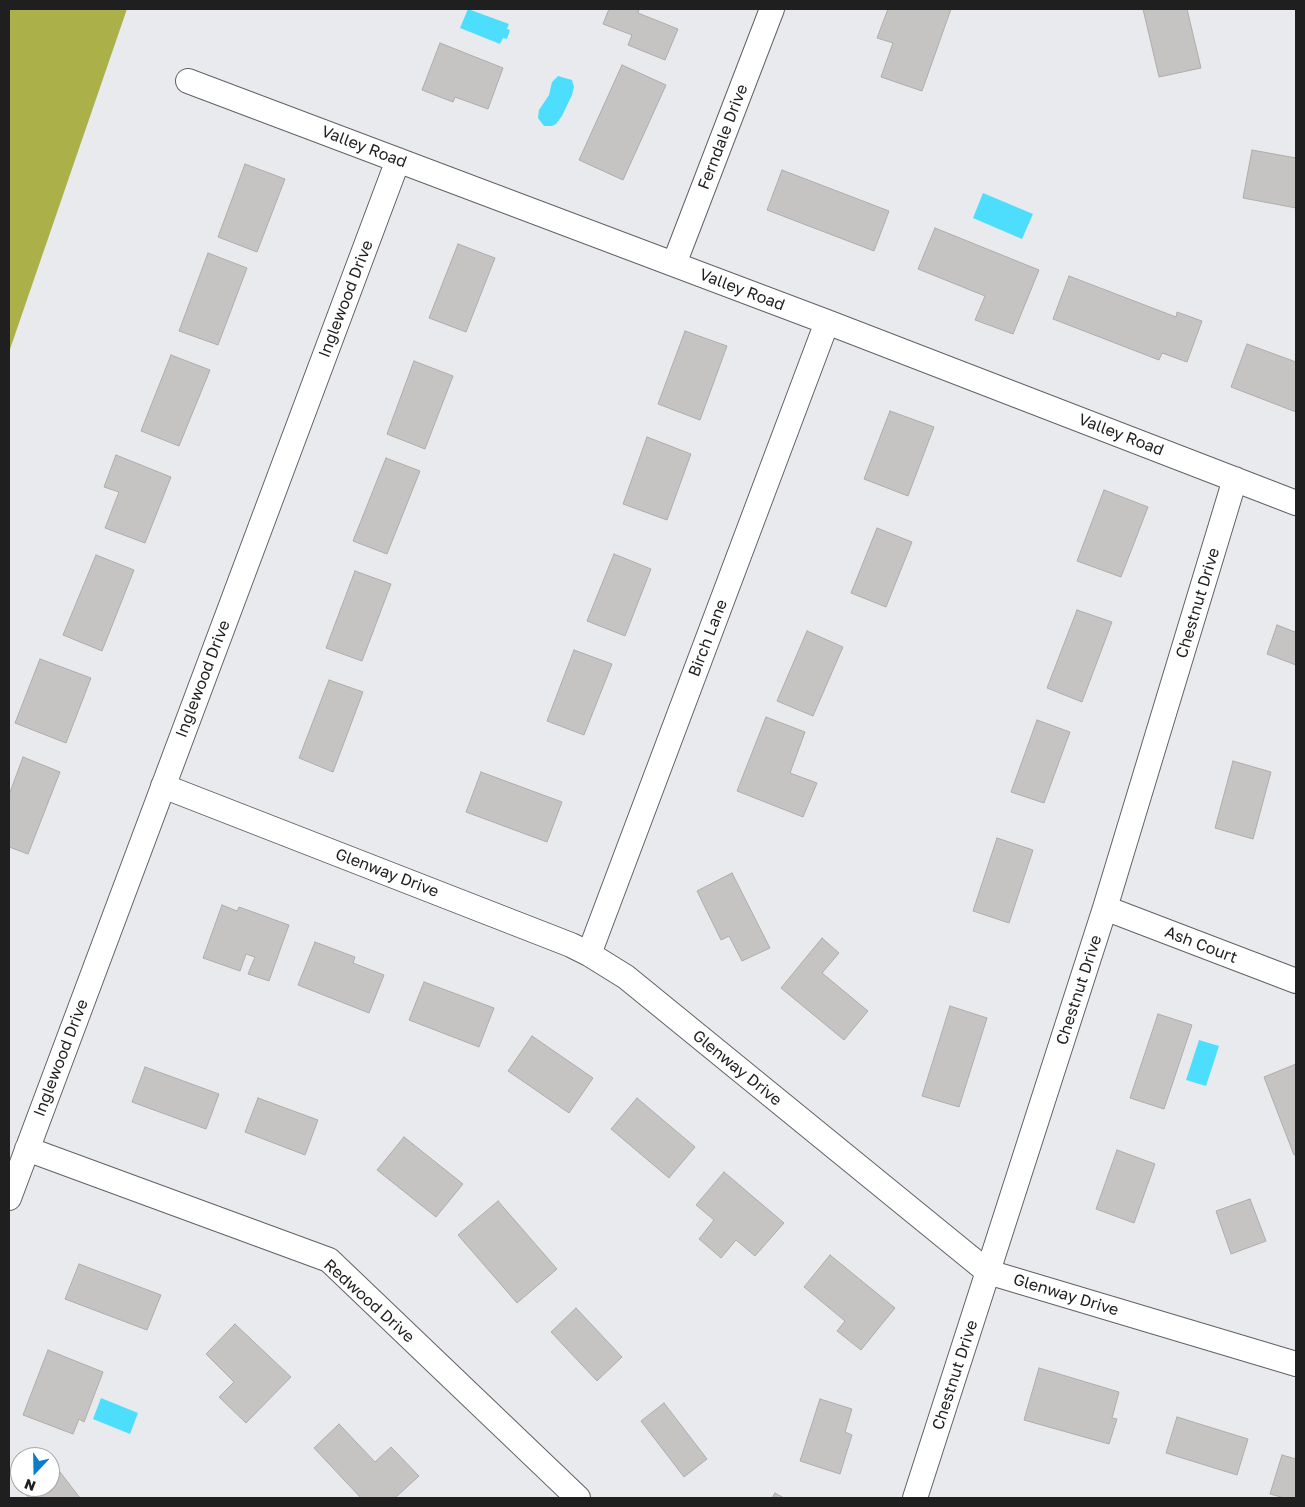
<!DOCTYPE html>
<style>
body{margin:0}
#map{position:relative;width:1305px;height:1507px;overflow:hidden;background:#e8eaed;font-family:"Golos Text",sans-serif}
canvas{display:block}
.frame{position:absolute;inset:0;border:10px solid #1f1f20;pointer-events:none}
.north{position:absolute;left:10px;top:1447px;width:50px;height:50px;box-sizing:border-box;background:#fff;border:1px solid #a5a5a6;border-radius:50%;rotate:201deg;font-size:14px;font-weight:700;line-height:20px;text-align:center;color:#1f1f20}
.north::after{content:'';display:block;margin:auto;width:18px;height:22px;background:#0a7fc8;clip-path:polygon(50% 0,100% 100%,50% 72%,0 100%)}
</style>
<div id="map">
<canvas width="1305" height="1507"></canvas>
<div class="frame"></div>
<div class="north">N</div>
</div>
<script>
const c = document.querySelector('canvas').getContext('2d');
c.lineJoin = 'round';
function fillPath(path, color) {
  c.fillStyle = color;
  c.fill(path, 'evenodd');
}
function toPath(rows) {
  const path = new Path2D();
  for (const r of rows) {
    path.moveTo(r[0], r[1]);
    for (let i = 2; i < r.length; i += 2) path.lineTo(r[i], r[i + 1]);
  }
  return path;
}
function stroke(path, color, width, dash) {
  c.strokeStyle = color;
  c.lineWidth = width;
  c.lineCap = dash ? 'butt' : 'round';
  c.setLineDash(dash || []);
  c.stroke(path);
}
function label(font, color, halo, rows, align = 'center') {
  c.font = font + ' "Golos Text",sans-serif';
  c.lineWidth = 4;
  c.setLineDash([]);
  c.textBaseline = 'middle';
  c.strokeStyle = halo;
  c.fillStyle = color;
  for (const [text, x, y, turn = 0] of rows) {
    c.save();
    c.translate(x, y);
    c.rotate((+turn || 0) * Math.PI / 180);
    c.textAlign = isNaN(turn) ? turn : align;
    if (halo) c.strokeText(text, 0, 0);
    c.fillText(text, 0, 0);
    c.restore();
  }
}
const forest = toPath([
 [9,9,127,9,9,352]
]);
const water = toPath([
 [468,9,509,24,507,29,510,30,507,39,503,38,500,44,460,28],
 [558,76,572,80,574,87,572,95,562,116,556,124,552,126,544,126,538,118,539,110,549,95,552,82],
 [983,193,1033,214,1022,239,973,218],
 [1199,1040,1219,1046,1206,1086,1186,1080],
 [101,1398,138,1413,130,1434,93,1419]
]);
const building = toPath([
 [609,9,639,9,638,13,678,29,665,60,628,45,632,35,603,24,609,9],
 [888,9,951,9,922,91,881,77,893,43,877,38,888,9],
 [1143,9,1187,9,1201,68,1159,77,1143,9],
 [440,43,503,68,488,109,455,97,453,102,422,90,440,43],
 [622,65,666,85,623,180,579,160,622,65],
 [1252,150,1296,158,1296,208,1243,198,1252,150],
 [245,164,285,179,257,252,218,237,245,164],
 [782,170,889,211,874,251,767,210,782,170],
 [935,228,1039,270,1013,334,975,320,985,296,918,269,935,228],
 [458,244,495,258,466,332,429,318,458,244],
 [208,253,247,268,218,345,179,331,208,253],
 [1069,276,1176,317,1177,312,1202,321,1187,362,1162,353,1159,360,1053,319,1069,276],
 [685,331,727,346,700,420,658,404,685,331],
 [1247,344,1296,362,1296,412,1231,387,1247,344],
 [171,355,210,370,179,446,141,431,171,355],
 [414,361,453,376,425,449,387,434,414,361],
 [890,411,934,427,908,496,864,479,890,411],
 [647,437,691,454,667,520,623,504,647,437],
 [116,455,171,477,145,543,105,528,119,492,104,487,116,455],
 [386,458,420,471,387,554,353,541,386,458],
 [1104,490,1148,507,1121,577,1077,561,1104,490],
 [877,528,912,542,886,607,851,593,877,528],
 [614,554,651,569,625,636,587,621,614,554],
 [96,555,134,570,102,651,63,635,96,555],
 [355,571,391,584,362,661,326,648,355,571],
 [1077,610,1112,622,1082,702,1047,688,1077,610],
 [1277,625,1295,632,1296,629,1296,665,1267,654,1277,625],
 [807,631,843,647,813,716,777,701,807,631],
 [574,650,612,664,584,735,547,721,574,650],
 [40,659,91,678,66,743,15,723,40,659],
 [329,680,363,692,333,772,299,758,329,680],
 [766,717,805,732,790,773,817,783,803,817,737,791,766,717],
 [1037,720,1070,732,1044,803,1011,792,1037,720],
 [23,757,60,772,28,854,9,847,9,795,23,757],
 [1233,761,1271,772,1253,839,1215,828,1233,761],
 [481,772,562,802,547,842,466,812,481,772],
 [997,838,1033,850,1009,923,973,911,997,838],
 [732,873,770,948,742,961,729,936,721,940,697,891,732,873],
 [222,905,237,911,239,907,289,925,269,981,248,974,255,957,246,954,240,971,203,958,222,905],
 [822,938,839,953,822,973,868,1011,844,1040,781,988,822,938],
 [315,942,355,957,353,963,384,975,369,1013,298,985,315,942],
 [424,982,494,1008,479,1047,409,1020,424,982],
 [950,1006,987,1018,959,1107,922,1096,950,1006],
 [1158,1014,1192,1025,1164,1109,1130,1098,1158,1014],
 [532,1036,593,1078,569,1113,508,1071,532,1036],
 [1296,1064,1296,1154,1294,1155,1264,1077,1296,1064],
 [145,1067,219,1094,206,1129,132,1102,145,1067],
 [258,1098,318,1120,305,1155,245,1132,258,1098],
 [637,1098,695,1147,669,1178,611,1129,637,1098],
 [404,1137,463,1184,436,1217,377,1170,404,1137],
 [1117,1150,1155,1164,1134,1223,1096,1209,1117,1150],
 [724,1172,784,1223,755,1256,736,1240,721,1258,699,1239,714,1220,696,1205,724,1172],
 [1250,1199,1266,1241,1231,1254,1216,1211,1250,1199],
 [498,1201,557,1269,517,1303,458,1235,498,1201],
 [830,1255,895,1308,861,1350,837,1331,845,1321,804,1287,830,1255],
 [79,1264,161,1295,147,1330,65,1299,79,1264],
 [576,1308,622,1357,597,1381,551,1332,576,1308],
 [235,1324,291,1377,246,1423,219,1397,234,1382,206,1354,235,1324],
 [48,1350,103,1372,84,1422,79,1419,73,1434,23,1415,48,1350],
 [1039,1368,1119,1392,1112,1418,1117,1419,1109,1444,1024,1420,1039,1368],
 [820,1399,852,1409,845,1432,852,1435,840,1474,800,1461,820,1399],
 [664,1403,707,1459,684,1477,641,1421,664,1403],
 [1177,1417,1248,1439,1237,1475,1166,1453,1177,1417],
 [339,1424,375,1462,391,1447,419,1476,395,1498,361,1498,314,1448,339,1424],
 [1282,1455,1296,1459,1296,1498,1285,1498,1270,1494,1282,1455],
 [50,1459,80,1498,29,1498,15,1481,20,1477,20,1487,50,1487,50,1459],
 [775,1493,784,1498,772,1498,775,1493]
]);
const minor = toPath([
 [188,81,827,322,1296,503],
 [674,264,772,9],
 [163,786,571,945,589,954,626,977,988,1272,1296,1364],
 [1105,908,1296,981],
 [589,954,827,322],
 [27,1149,329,1260,578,1498],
 [9,1198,398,160],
 [915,1498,1105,908,1235,479]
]);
const streetNames = [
 ["Ferndale Drive",723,137,-69],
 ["Valley Road",364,147,21],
 ["Valley Road",742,290,21],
 ["Inglewood Drive",346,299,-69],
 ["Valley Road",1121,435,21],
 ["Chestnut Drive",1198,603,-73],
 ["Birch Lane",708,638,-69],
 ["Inglewood Drive",203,679,-69],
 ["Glenway Drive",387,873,21],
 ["Ash Court",1201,945,21],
 ["Chestnut Drive",1079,990,-72],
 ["Inglewood Drive",61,1058,-69],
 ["Glenway Drive",737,1068,39],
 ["Glenway Drive",1066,1295,17],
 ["Redwood Drive",369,1301,42],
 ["Chestnut Drive",955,1375,-72]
];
fillPath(forest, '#acb049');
fillPath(water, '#4edefd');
fillPath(building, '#c6c4c2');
stroke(building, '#afadaa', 1);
stroke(minor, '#606264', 26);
stroke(minor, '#fff', 24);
label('16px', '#1f1f20', '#fff', streetNames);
</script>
